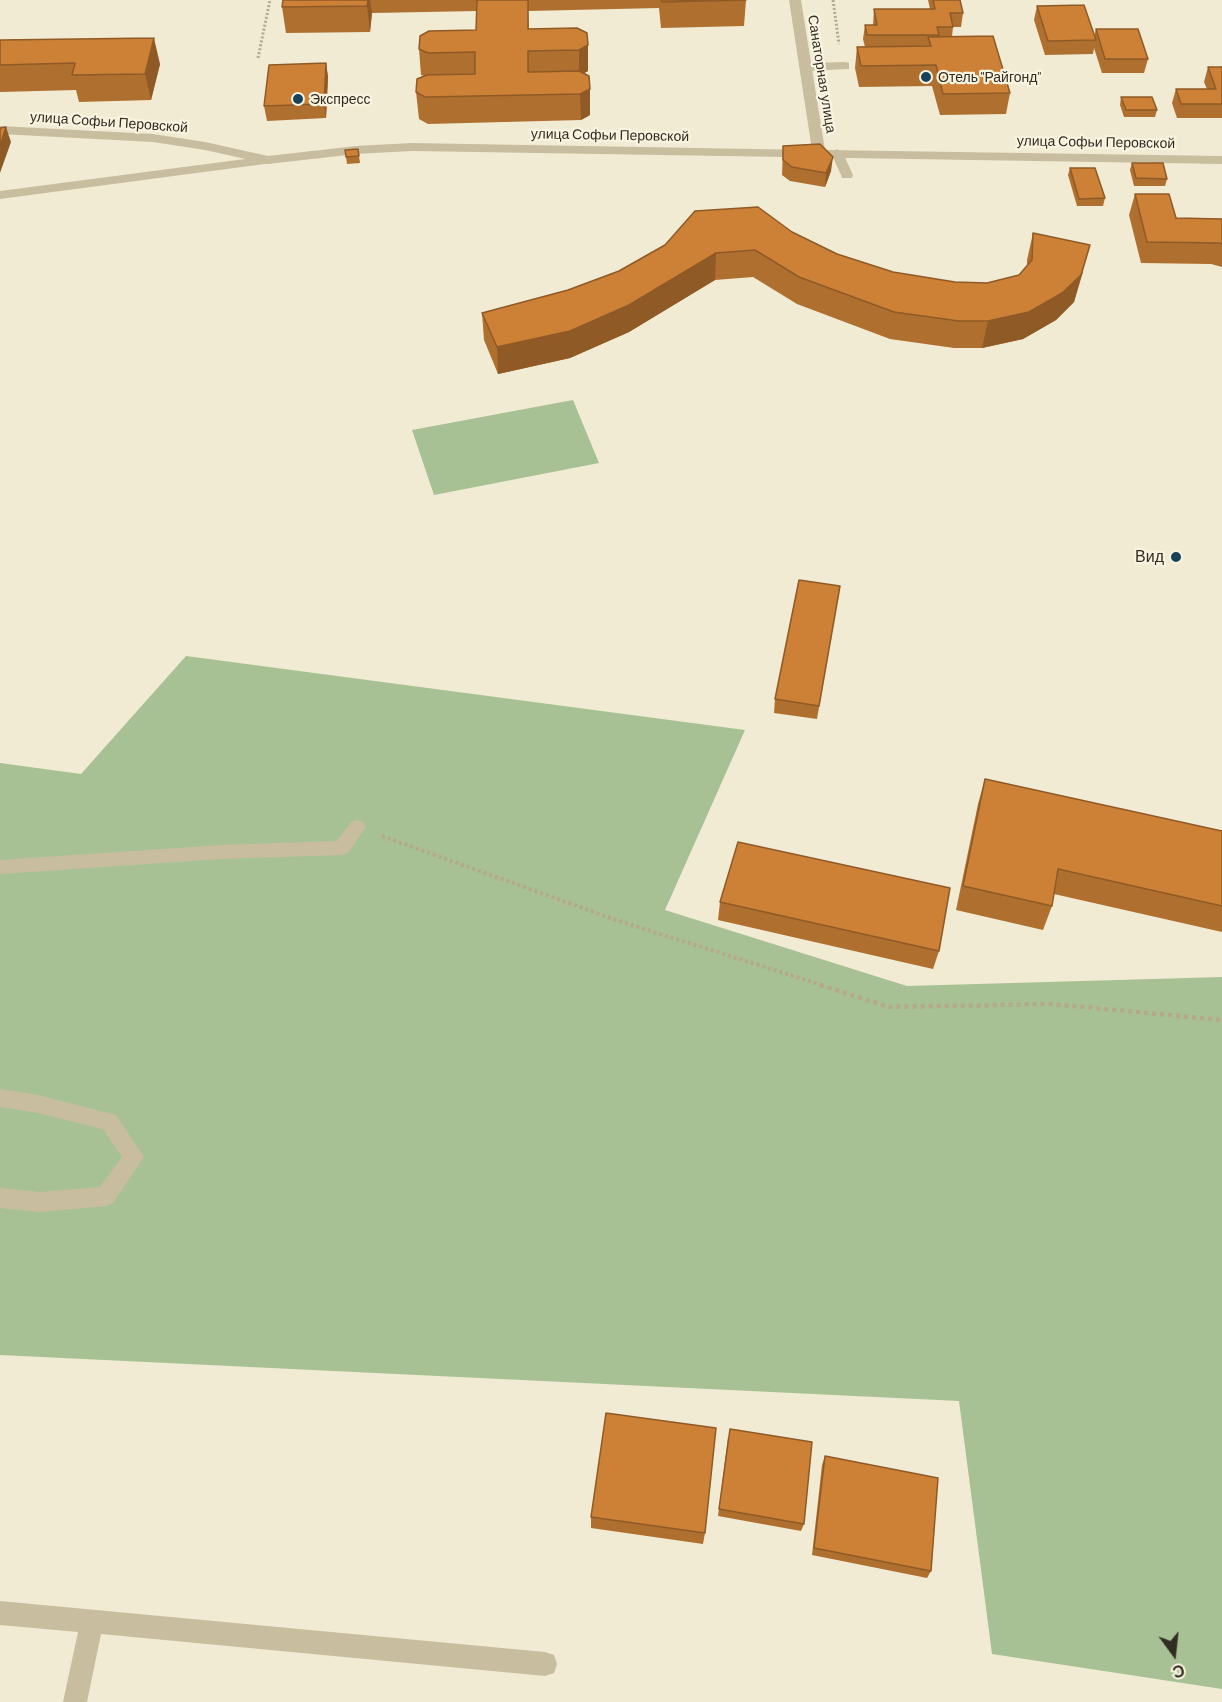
<!DOCTYPE html>
<meta charset="utf-8">
<style>
body{margin:0}
#map{position:relative;width:1222px;height:1702px;overflow:hidden;background:#f1ebd4;font-family:Barlow,sans-serif}
canvas{display:block}
.north{position:absolute;left:1144px;top:1624px;width:60px;height:60px;-webkit-text-stroke:4px #f9f4e0;paint-order:stroke;rotate:165deg;font-size:16px;font-weight:700;line-height:24px;text-align:center;color:#332c24}
.north::after{content:'';display:block;margin:auto;width:21px;height:27px;background:#332c24;clip-path:polygon(50% 0,100% 100%,50% 72%,0 100%)}
</style>
<div id="map">
<canvas width="1222" height="1702"></canvas>
<div class="north">С</div>
</div>
<script>
const c = document.querySelector('canvas').getContext('2d');
c.lineJoin = 'round';
function fillPath(path, color) {
  c.fillStyle = color;
  c.fill(path, 'evenodd');
}
function toPath(rows) {
  const path = new Path2D();
  for (const r of rows) {
    path.moveTo(r[0], r[1]);
    for (let i = 2; i < r.length; i += 2) path.lineTo(r[i], r[i + 1]);
  }
  return path;
}
function stroke(path, color, width, dash) {
  c.strokeStyle = color;
  c.lineWidth = width;
  c.lineCap = dash ? 'butt' : 'round';
  c.setLineDash(dash || []);
  c.stroke(path);
}
function label(font, color, halo, rows, align = 'center') {
  c.font = font + ' Barlow,sans-serif';
  c.lineWidth = 4.5;
  c.setLineDash([]);
  c.textBaseline = 'middle';
  c.strokeStyle = halo;
  c.fillStyle = color;
  for (const [text, x, y, turn = 0] of rows) {
    c.save();
    c.translate(x, y);
    c.rotate((+turn || 0) * Math.PI / 180);
    c.textAlign = isNaN(turn) ? turn : align;
    if (halo) c.strokeText(text, 0, 0);
    c.fillText(text, 0, 0);
    c.restore();
  }
}
const green = toPath([
 [573,400,599,463,434,495,412,430],
 [186,656,745,730,665,910,907,986,1222,977,1222,1689,992,1654,959,1401,0,1355,0,763,81,774]
]);
const pathFar2 = toPath([
 [833,0,839,44],
 [258,58,270,0]
]);
const pathFar1 = toPath([
 [382,836,616,920,825,986]
]);
const path = toPath([
 [820,985,889,1007,1051,1004,1222,1020]
]);
const lane = toPath([
 [845,62,849,63,849,69,806,71,800,67,806,63,845,62],
 [837,149,843,153,853,175,852,178,842,178,841,175,831,153,837,149],
 [268,156,272,157,274,160,272,163,0,199,0,191,268,156],
 [357,820,363,822,366,827,348,853,342,855,221,859,0,874,0,860,221,845,337,841,351,822,357,820]
]);
const street = toPath([
 [789,0,801,0,825,150,1222,156,1222,164,412,151,356,154,268,164,205,150,153,142,0,134,0,126,153,134,205,142,268,156,356,146,412,143,812,150,789,0],
 [0,1089,38,1095,116,1115,144,1157,113,1203,106,1206,40,1212,0,1208,0,1188,40,1192,100,1187,122,1157,103,1129,38,1113,0,1107,0,1089],
 [0,1601,545,1652,554,1655,557,1664,554,1673,545,1676,101,1634,87,1702,63,1702,78,1632,0,1625,0,1601]
]);
const wall = toPath([
 [283,0,746,0,744,26,661,28,659,8,528,11,529,29,577,28,588,71,584,73,590,115,581,120,428,124,419,119,416,92,424,76,421,75,419,49,476,30,477,11,372,13,370,32,286,33,282,7],
 [928,0,960,0,963,13,961,27,953,27,952,36,1010,93,1006,114,940,115,932,86,859,87,855,68,857,47,865,47,863,39,865,25,873,25,874,9,930,9],
 [1037,6,1094,36,1096,29,1148,59,1144,73,1102,73,1094,48,1093,54,1045,55,1034,20],
 [0,40,160,64,151,100,79,102,76,90,0,92],
 [326,63,328,77,326,118,267,121,264,106],
 [1208,67,1222,67,1222,118,1177,118,1172,103,1176,89,1207,89,1204,82],
 [1121,97,1157,110,1155,117,1124,117,1120,105],
 [783,146,831,171,825,187,790,181,782,175],
 [358,149,360,163,347,164,345,150],
 [1132,163,1167,179,1165,186,1134,186,1130,170],
 [1070,168,1105,198,1103,206,1077,206,1068,175],
 [1135,194,1176,218,1222,219,1222,267,1211,264,1141,263,1129,215],
 [792,232,837,254,893,272,955,282,987,283,1019,275,1027,266,1027,260,1033,233,1083,272,1074,302,1056,320,1023,339,982,348,954,348,890,339,797,304,753,277,715,280,629,332,570,358,498,374,484,340,482,313],
 [840,586,817,719,774,713,775,699],
 [985,779,1222,831,1222,932,1054,894,1052,906,1043,930,956,910,978,804],
 [720,902,939,951,933,969,718,920],
 [728,1437,804,1524,801,1531,718,1516],
 [825,1456,931,1571,927,1578,812,1555,822,1465],
 [591,1517,705,1533,703,1544,591,1528]
]);
const shadedWall = toPath([
 [368,0,370,0,372,13,370,32,367,6],
 [154,38,160,64,151,100,145,74],
 [588,45,588,71,579,76,579,50],
 [326,63,328,77,326,118,324,104],
 [590,89,590,115,581,120,580,94],
 [6,127,11,142,0,173,0,146],
 [833,157,831,171,825,187,826,173],
 [1090,245,1074,302,1056,320,1023,339,982,348,988,321],
 [716,253,715,280,629,332,570,358,498,374,497,347]
]);
const building = toPath([
 [283,0,368,0,367,6,282,7,283,0],
 [477,0,528,0,528,29,577,28,587,33,588,45,579,50,528,51,528,72,579,71,589,76,590,89,580,94,425,97,416,92,417,79,427,75,475,74,475,52,428,53,419,49,420,36,429,31,476,30,477,0],
 [661,0,746,0,662,2,661,0],
 [933,0,960,0,963,13,950,13,953,27,937,27,939,35,867,35,865,25,877,25,874,9,935,9,933,0],
 [1084,5,1096,40,1048,41,1037,6,1084,5],
 [1096,29,1138,29,1148,59,1105,59,1096,29],
 [993,36,1010,93,943,94,936,65,861,66,857,47,931,46,928,37,993,36],
 [154,38,145,74,72,75,75,63,0,65,0,40,154,38],
 [326,63,324,104,264,106,269,65,326,63],
 [1208,67,1222,67,1222,104,1181,104,1176,89,1216,89,1208,67],
 [1121,97,1152,97,1157,110,1126,110,1121,97],
 [6,127,0,146,0,128,6,127],
 [820,144,833,157,826,173,792,167,783,160,783,146,820,144],
 [358,149,359,156,346,157,345,150,358,149],
 [1132,163,1163,163,1167,179,1136,178,1132,163],
 [1070,168,1095,168,1105,198,1079,199,1070,168],
 [1135,194,1169,194,1176,218,1222,219,1222,244,1218,243,1147,242,1135,194],
 [758,207,792,232,837,254,893,272,955,282,987,283,1019,275,1032,260,1033,233,1090,245,1081,275,1062,293,1029,312,988,321,959,321,894,312,799,277,755,250,716,253,629,305,570,331,497,347,482,313,568,290,619,271,665,245,695,211,758,207],
 [799,580,840,586,819,706,775,699,799,580],
 [985,779,1222,831,1222,906,1058,869,1052,906,963,886,985,779],
 [738,842,950,888,939,951,720,902,738,842],
 [606,1413,716,1428,705,1533,591,1517,606,1413],
 [730,1429,812,1442,804,1524,719,1509,730,1429],
 [825,1456,938,1478,931,1571,814,1548,825,1456]
]);
const markers = [
 [926,77,6,"#184256"],
 [298,99,6,"#184256"],
 [1176,557,6,"#184256"]
];
const farStreetnames = [
 ["Санаторная улица",822,74,81],
 ["улица Софьи Перовской",109,122,4],
 ["улица Софьи Перовской",610,135,1],
 ["улица Софьи Перовской",1096,142,1]
];
const farPoinames = [
 ["Отель \"Райгонд\"",938,77],
 ["Экспресс",310,99]
];
const poiNames = [
 ["Вид",1164,557]
];
fillPath(green, '#a7c194');
stroke(pathFar2, '#b5a88b', 3, [2, 2]);
stroke(pathFar1, '#b5a88b', 4, [3, 3]);
stroke(path, '#b5a88b', 4.5, [4, 4]);
fillPath(lane, '#c9bda0');
fillPath(street, '#c9bda0');
fillPath(wall, '#af6f2f');
fillPath(shadedWall, '#8f5a26');
fillPath(building, '#cc8137');
stroke(building, '#8f5a26', 1.5);
for (const [x, y, r, color] of markers) {
  const dot = new Path2D();
  dot.arc(x, y, r, 0, 2 * Math.PI);
  c.fillStyle = color;
  c.fill(dot);
  stroke(dot, '#f9f4e0', 2);
}
label('14px', '#332c24', '#f9f4e0', farStreetnames);
label('14px', '#332c24', '#f9f4e0', farPoinames, 'left');
label('16px', '#332c24', '#f9f4e0', poiNames, 'right');
</script>
